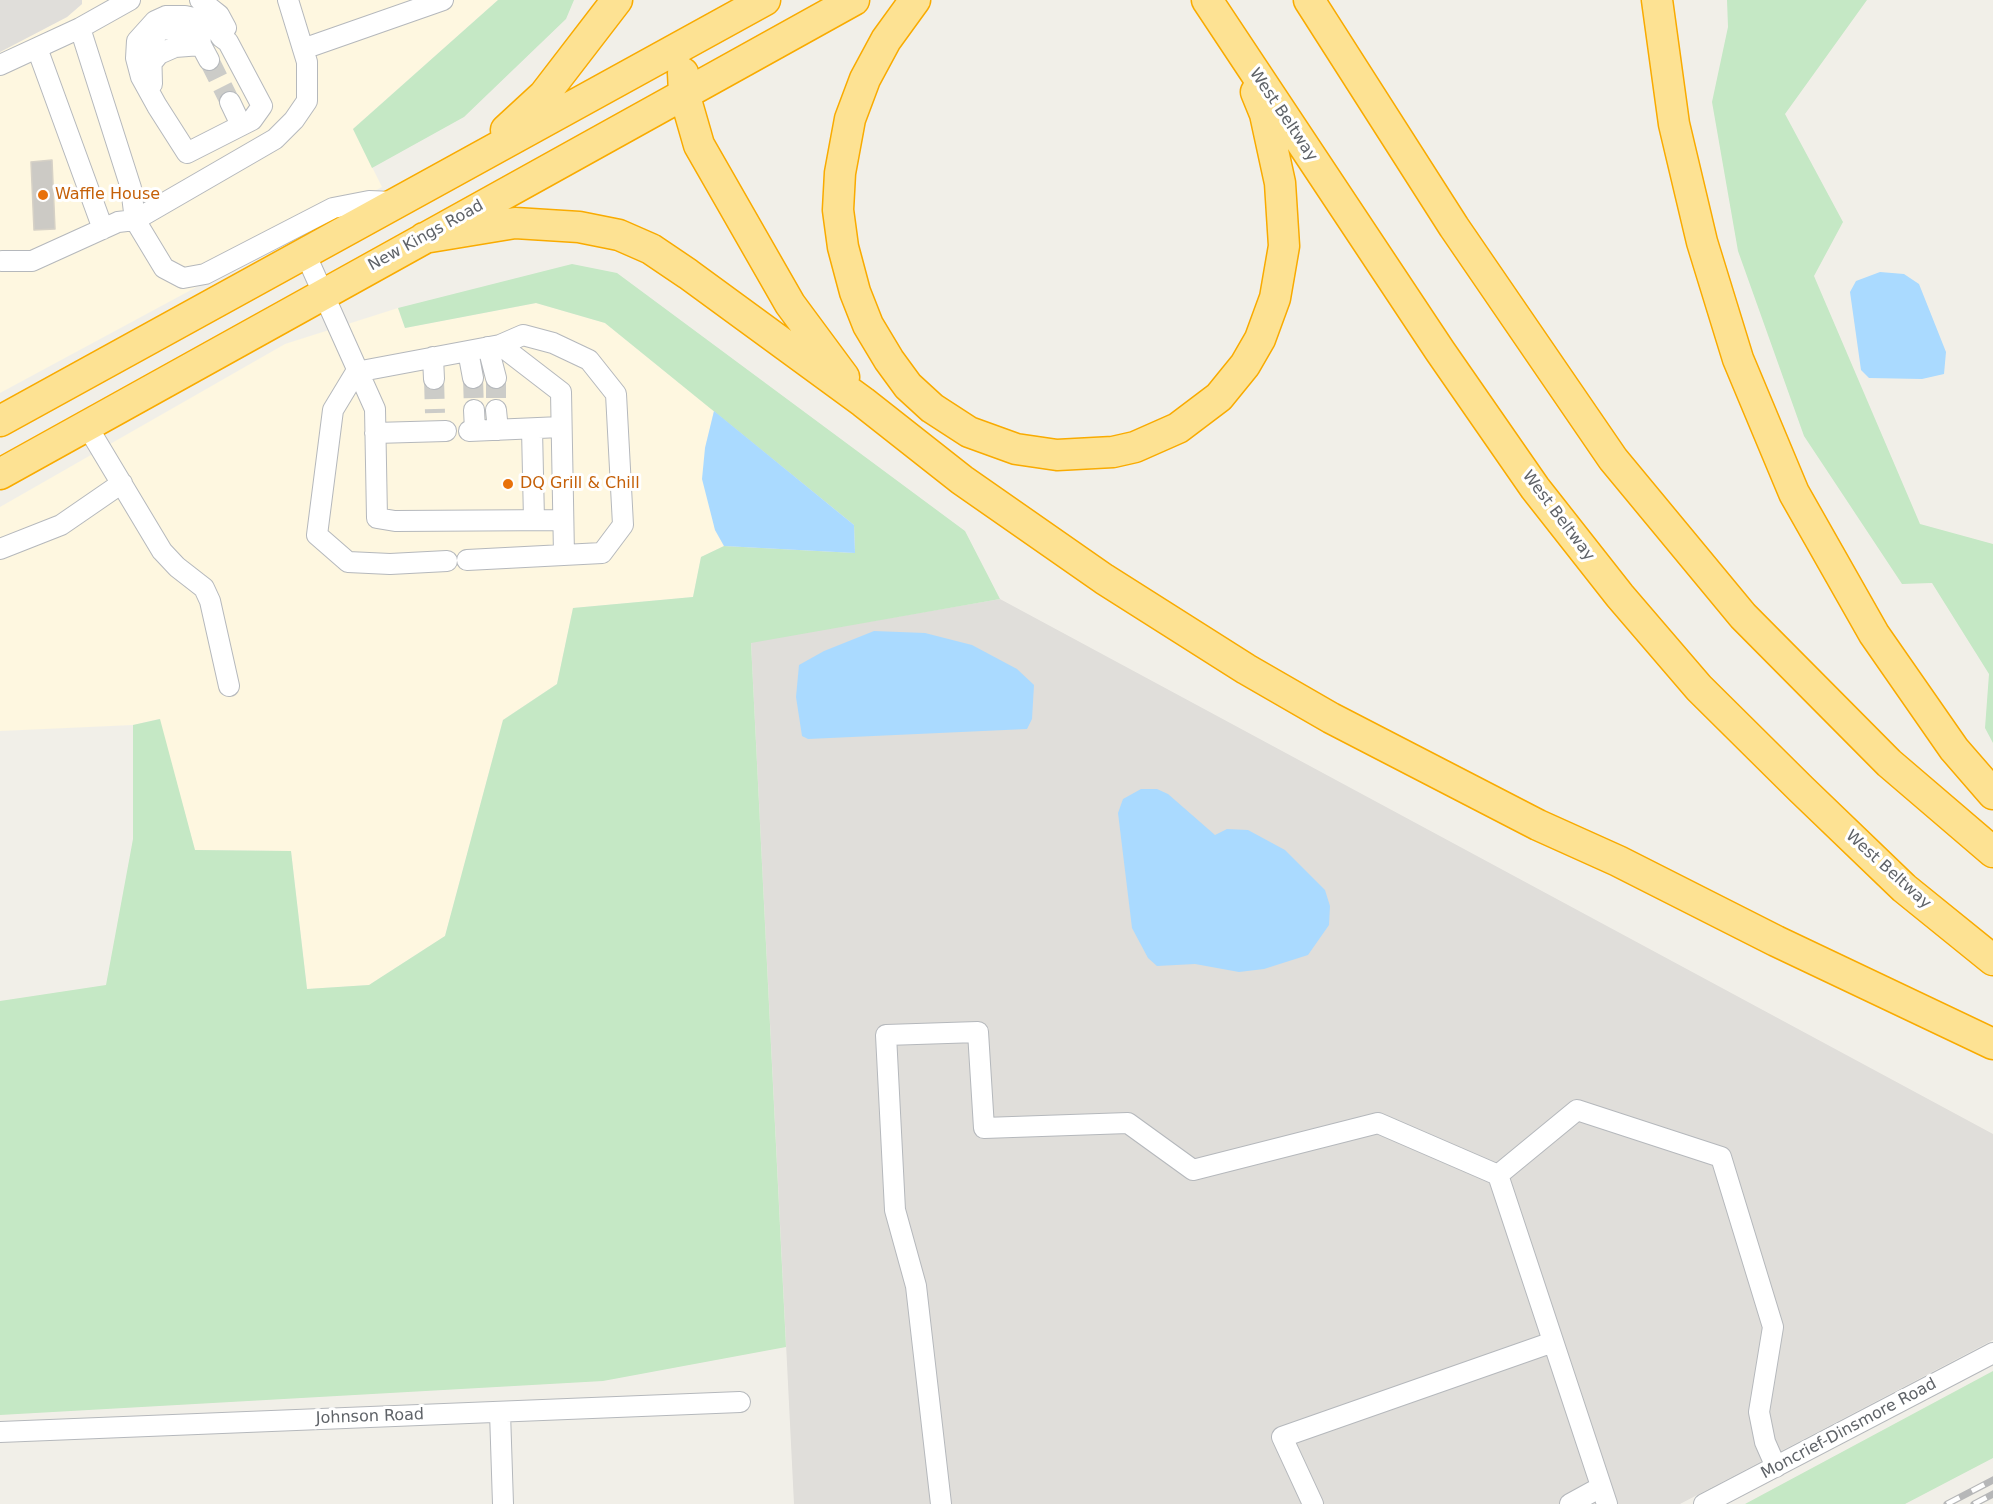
<!DOCTYPE html>
<style>
body{margin:0}
canvas{display:block;background:#f1efe8}
</style>
<canvas width="1993" height="1504"></canvas>
<script>
const c = document.querySelector('canvas').getContext('2d');
c.lineJoin = 'round';
function fillPath(path, color) {
  c.fillStyle = color;
  c.fill(path, 'evenodd');
}
function toPath(rows) {
  const path = new Path2D();
  for (const r of rows) {
    path.moveTo(r[0], r[1]);
    for (let i = 2; i < r.length; i += 2) path.lineTo(r[i], r[i + 1]);
  }
  return path;
}
function stroke(path, color, width, dash) {
  c.strokeStyle = color;
  c.lineWidth = width;
  c.lineCap = dash ? 'butt' : 'round';
  c.setLineDash(dash || []);
  c.stroke(path);
}
function label(font, color, halo, rows, align = 'center') {
  c.font = font + ' "DejaVu Sans",sans-serif';
  c.lineWidth = 6;
  c.setLineDash([]);
  c.textBaseline = 'middle';
  c.strokeStyle = halo;
  c.fillStyle = color;
  for (const [text, x, y, turn = 0] of rows) {
    c.save();
    c.translate(x, y);
    c.rotate((+turn || 0) * Math.PI / 180);
    c.textAlign = isNaN(turn) ? turn : align;
    if (halo) c.strokeText(text, 0, 0);
    c.fillText(text, 0, 0);
    c.restore();
  }
}
const commercial = toPath([
 [82,0,498,0,353,129,382,187,0,393,0,52,67,17,82,4],
 [536,303,605,323,714,411,705,448,715,530,724,546,701,557,693,597,573,608,557,684,503,720,445,936,369,985,307,989,291,851,195,850,159,719,133,725,0,731,0,507,285,344,398,308,405,328]
]);
const industrial = toPath([
 [0,0,82,0,82,4,67,17,0,52],
 [1000,599,1993,1134,1993,1340,1680,1504,794,1504,751,642]
]);
const green = toPath([
 [498,0,574,0,566,19,464,117,372,168,353,129],
 [1727,0,1867,0,1785,114,1843,222,1814,276,1920,524,1993,544,1993,743,1985,728,1989,674,1932,583,1902,584,1804,436,1738,251,1712,102,1728,27],
 [572,264,617,273,965,531,1000,599,751,643,786,1347,603,1381,0,1415,0,1001,106,985,133,839,133,725,160,719,195,850,291,851,307,989,369,985,445,936,503,720,557,684,573,608,693,597,701,557,724,546,855,553,854,525,605,323,536,303,405,328,398,308],
 [1993,1371,1993,1458,1905,1504,1745,1504]
]);
const water = toPath([
 [1880,272,1904,274,1919,284,1946,352,1944,374,1922,379,1869,378,1861,370,1850,292,1856,281],
 [714,411,854,525,855,553,724,546,715,530,702,479,705,448],
 [874,631,925,633,972,645,1017,669,1034,685,1032,719,1027,729,808,739,802,736,796,697,799,665,824,651],
 [1141,789,1157,789,1168,794,1215,835,1227,829,1248,830,1285,850,1325,890,1330,906,1329,925,1308,955,1264,969,1239,972,1195,964,1157,966,1148,958,1132,928,1118,813,1123,799]
]);
const building = toPath([
 [52,160,55,229,34,230,31,162,52,160]
]);
const minorTunnel = toPath([
 [209,60,230,102],
 [473,378,474,410],
 [496,378,496,410],
 [434,379,435,413]
]);
const minor = toPath([
 [200,0,219,15,226,28],
 [166,16,185,16,207,21,214,26,221,37,228,42,262,106,252,120,187,153,157,106,141,77,136,58,137,41,155,21,166,16],
 [80,28,131,188,135,220,275,139,294,120,307,101,307,62,288,0],
 [37,48,103,229],
 [303,49,443,0],
 [0,65,80,28,130,0],
 [150,65,159,54,175,47,201,45],
 [152,84,151,46,158,31,171,28,193,29,200,34,201,45,209,60],
 [230,102,241,125],
 [305,253,375,409,377,518,395,521,563,520],
 [2,261,32,261,118,222,135,220,164,268,183,278,205,274,333,208,369,201,394,202],
 [488,347,496,378],
 [468,351,473,378],
 [433,357,434,379],
 [474,410,475,430],
 [496,410,498,430],
 [87,426,162,551,177,567,204,588,210,601,229,686],
 [532,429,534,520],
 [469,431,561,427],
 [375,433,446,431],
 [0,549,61,525,122,483],
 [467,560,602,553,623,525,616,394,589,360,553,343,523,335,500,345],
 [447,561,390,564,348,562,317,535,333,410,356,372,500,345,561,392,564,555],
 [500,1412,503,1504],
 [0,1432,740,1402],
 [941,1504,916,1286,895,1210,886,1035,978,1032,984,1128,1128,1123,1193,1170,1378,1123,1498,1175],
 [1313,1504,1282,1437,1553,1342],
 [1570,1504,1601,1487],
 [1607,1504,1498,1175,1577,1110,1721,1157,1773,1327,1759,1412,1765,1442,1776,1467],
 [1704,1504,1993,1353]
]);
const highway = toPath([
 [915,0,886,40,865,79,850,119,840,173,838,210,843,247,855,292,868,325,889,360,908,386,932,408,969,432,1016,449,1057,455,1113,452,1135,447,1178,428,1219,397,1245,365,1260,339,1275,298,1284,246,1280,183,1265,114,1256,92],
 [1207,0,1440,351,1535,488,1620,596,1699,688,1801,789,1904,888,1993,960],
 [1309,0,1454,227,1613,459,1743,616,1889,763,1993,852],
 [1657,0,1674,124,1702,242,1738,359,1794,493,1874,634,1954,749,1993,794],
 [683,73,684,93,699,145,790,304,844,377],
 [506,130,544,95,617,0],
 [424,238,515,223,579,227,619,235,651,249,688,274,863,402,962,480,1104,579,1246,669,1331,718,1538,825,1618,861,1776,941,1993,1044],
 [0,421,765,0],
 [0,474,854,0]
]);
const rail = toPath([
 [1947,1504,1993,1480],
 [1974,1504,1993,1494]
]);
const markers = [
 [43,195,6,"#e8710a"],
 [508,484,6,"#e8710a"]
];
const streetNames = [
 ["West Beltway",1283,115,56],
 ["New Kings Road",426,236,-29],
 ["West Beltway",1558,516,53],
 ["West Beltway",1888,870,42],
 ["Johnson Road",370,1417,-2],
 ["Moncrief-Dinsmore Road",1849,1429,-28]
];
const foodNames = [
 ["Waffle House",55,195],
 ["DQ Grill & Chill",520,484]
];
fillPath(commercial, '#fef7e0');
fillPath(industrial, '#e0deda');
fillPath(green, '#c5e8c5');
fillPath(water, '#aadaff');
fillPath(building, '#cccac5');
stroke(building, '#d6d1c6', 1.5);
stroke(minorTunnel, '#ccccc8', 20, [20, 10]);
stroke(minor, '#b5b8bc', 22);
stroke(highway, '#f9ab00', 33);
stroke(minor, '#fff', 20);
stroke(highway, '#fde293', 30);
stroke(rail, '#b6b7b8', 7);
stroke(rail, '#fff', 4.5, [14]);
for (const [x, y, r, color] of markers) {
  const dot = new Path2D();
  dot.arc(x, y, r, 0, 2 * Math.PI);
  c.fillStyle = color;
  c.fill(dot);
  stroke(dot, '#fff', 2);
}
label('16px', '#5f6368', '#fff', streetNames);
label('16px', '#c56008', '#fff', foodNames, 'left');
</script>
